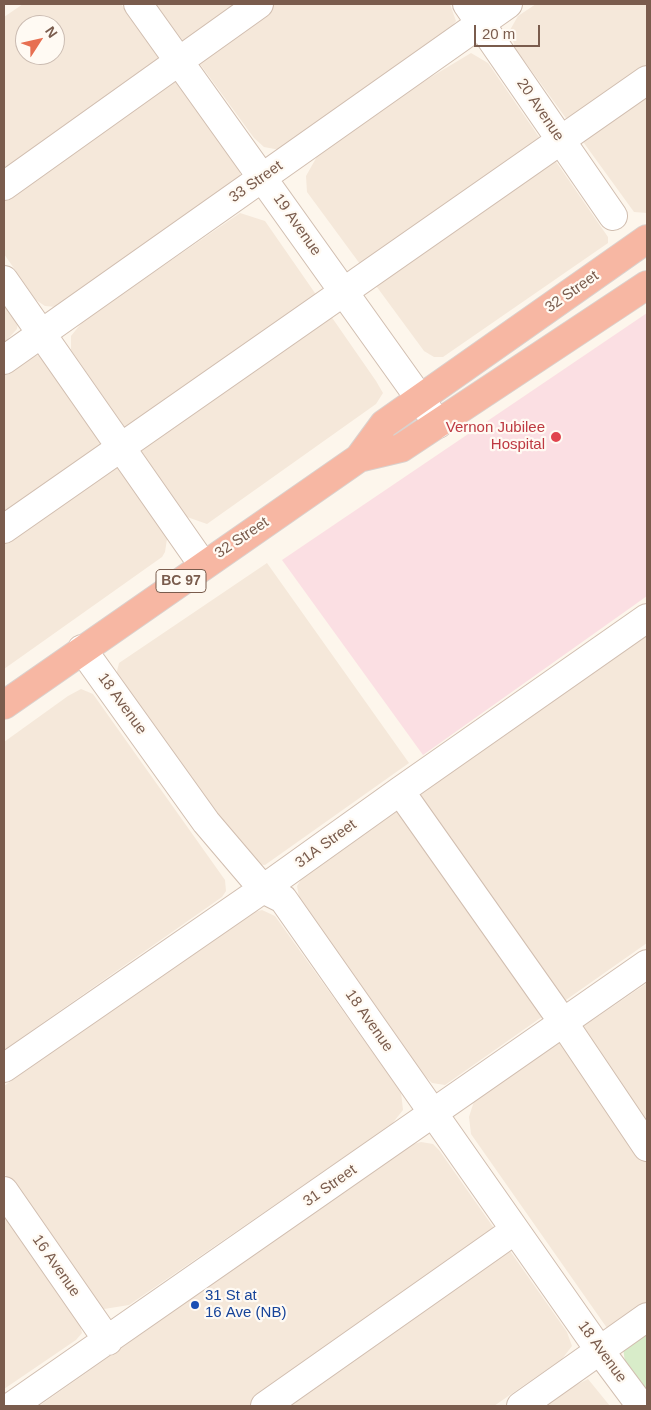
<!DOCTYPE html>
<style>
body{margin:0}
#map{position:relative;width:651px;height:1410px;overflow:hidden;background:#fdf6ec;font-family:Helvetica,sans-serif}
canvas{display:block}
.frame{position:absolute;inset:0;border:5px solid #7a5c4d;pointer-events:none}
.north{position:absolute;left:15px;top:15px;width:50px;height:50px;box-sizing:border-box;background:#fffaf3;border:1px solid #cabbb1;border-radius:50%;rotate:55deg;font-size:14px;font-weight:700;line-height:20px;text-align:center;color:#7a5c4d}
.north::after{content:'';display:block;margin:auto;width:18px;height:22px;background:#e76f51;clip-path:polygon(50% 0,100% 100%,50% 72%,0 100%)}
.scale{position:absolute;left:474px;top:25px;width:66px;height:22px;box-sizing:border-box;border:2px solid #7a5c4d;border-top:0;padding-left:6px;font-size:15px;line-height:18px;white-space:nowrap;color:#7a5c4d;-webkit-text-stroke:4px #fffaf3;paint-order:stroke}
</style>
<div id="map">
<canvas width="651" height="1410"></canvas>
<div class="frame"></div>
<div class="north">N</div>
<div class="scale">20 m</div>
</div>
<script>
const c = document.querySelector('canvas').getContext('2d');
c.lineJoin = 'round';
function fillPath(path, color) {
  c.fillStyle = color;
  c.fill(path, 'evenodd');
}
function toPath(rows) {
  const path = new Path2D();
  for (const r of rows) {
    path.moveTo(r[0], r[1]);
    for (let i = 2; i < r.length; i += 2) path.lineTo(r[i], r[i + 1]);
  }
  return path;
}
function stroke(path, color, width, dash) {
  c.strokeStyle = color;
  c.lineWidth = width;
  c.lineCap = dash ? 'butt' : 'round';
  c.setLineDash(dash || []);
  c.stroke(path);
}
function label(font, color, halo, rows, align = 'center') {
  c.font = font + ' Helvetica,sans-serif';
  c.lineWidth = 4.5;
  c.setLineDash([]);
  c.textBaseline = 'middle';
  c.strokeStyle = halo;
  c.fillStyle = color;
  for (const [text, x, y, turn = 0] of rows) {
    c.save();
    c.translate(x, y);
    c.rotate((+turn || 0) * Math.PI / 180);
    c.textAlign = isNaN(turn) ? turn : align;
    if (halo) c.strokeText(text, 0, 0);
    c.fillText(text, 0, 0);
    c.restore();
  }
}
const residential = toPath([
 [23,4,121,4,240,164,240,177,56,307,45,306,36,300,4,254,4,17],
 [25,25,55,25,55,55,25,55],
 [156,4,450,4,456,21,447,32,280,150,264,147,254,138],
 [536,4,647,4,647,213,634,212,515,48,510,30,518,16],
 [471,53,488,63,608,237,608,243,443,357,434,357,424,351,307,192,306,176,319,153,391,101],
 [240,213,265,221,376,381,383,393,376,404,207,524,187,517,71,350,71,336,83,321],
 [4,300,18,320,17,329,4,343],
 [35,355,43,356,167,539,165,552,162,557,4,669,4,374,22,361],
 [267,563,409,763,265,865,256,864,240,848,116,675,119,663],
 [647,635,647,943,445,1085,432,1083,419,1070,299,897,297,886,303,876],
 [81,689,93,694,225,880,226,891,222,897,4,1050,4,742,68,696],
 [262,910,275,916,401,1092,403,1110,391,1125,129,1305,98,1310,4,1173,4,1086,248,914],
 [647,983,647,1307,615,1329,607,1328,471,1134,469,1117,474,1101],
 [421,1142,433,1144,439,1150,567,1332,572,1346,562,1359,494,1406,39,1406,410,1145],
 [4,1211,79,1320,82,1333,76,1340,4,1389],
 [588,1379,610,1406,545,1406,574,1386]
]);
const medical = toPath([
 [647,313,647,596,423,755,282,560]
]);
const green = toPath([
 [647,1328,647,1393,625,1362,623,1348]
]);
const minor = toPath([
 [138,4,438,424],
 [467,4,613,216],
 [4,186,259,4],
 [4,280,203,565],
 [4,360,508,4],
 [4,529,647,80],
 [82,649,206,822,263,889,283,899,600,1351,641,1406],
 [400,791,563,1022,647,1147],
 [4,1068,263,889,400,791,647,618],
 [4,1191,108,1341],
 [12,1406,647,964],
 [265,1406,515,1230],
 [521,1406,647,1317]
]);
const highway = toPath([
 [359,458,401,448,647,285],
 [4,705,359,458,384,424,647,239]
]);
const markers = [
 [556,437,6,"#e0444e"],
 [195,1305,5,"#1a4fb4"]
];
const shields = [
 [181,581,50]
];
const shieldNames = [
 ["BC 97",181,581]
];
const streetNames = [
 ["20 Avenue",540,110,56],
 ["33 Street",256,182,-35],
 ["19 Avenue",297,225,55],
 ["32 Street",572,292,-35],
 ["32 Street",242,538,-34],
 ["18 Avenue",122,704,54],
 ["31A Street",326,844,-36],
 ["18 Avenue",369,1021,55],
 ["31 Street",330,1186,-35],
 ["16 Avenue",56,1266,55],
 ["18 Avenue",602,1352,54]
];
const healthNames = [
 ["Vernon Jubilee",545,428],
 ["Hospital",545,445]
];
const transitNames = [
 ["31 St at",205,1296],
 ["16 Ave (NB)",205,1313]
];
fillPath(residential, '#f5e8da');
fillPath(medical, '#fbdfe3');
fillPath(green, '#d8ecc9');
stroke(minor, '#d1beb0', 30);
stroke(highway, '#dad1cd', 30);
stroke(minor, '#fff', 28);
stroke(highway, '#f7b7a3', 28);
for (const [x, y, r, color] of markers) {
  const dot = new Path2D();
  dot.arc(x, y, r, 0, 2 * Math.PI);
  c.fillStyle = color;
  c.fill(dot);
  stroke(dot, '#fffaf3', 2);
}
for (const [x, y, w] of shields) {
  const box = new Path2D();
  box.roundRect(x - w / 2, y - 11.5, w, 23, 4);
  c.fillStyle = '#fffaf3';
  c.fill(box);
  stroke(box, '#7a5c4d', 1);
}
label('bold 14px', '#7a5c4d', null, shieldNames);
label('15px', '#7a5c4d', '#fffaf3', streetNames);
label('15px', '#be3a42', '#fffaf3', healthNames, 'right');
label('15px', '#164399', '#fffaf3', transitNames, 'left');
</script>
